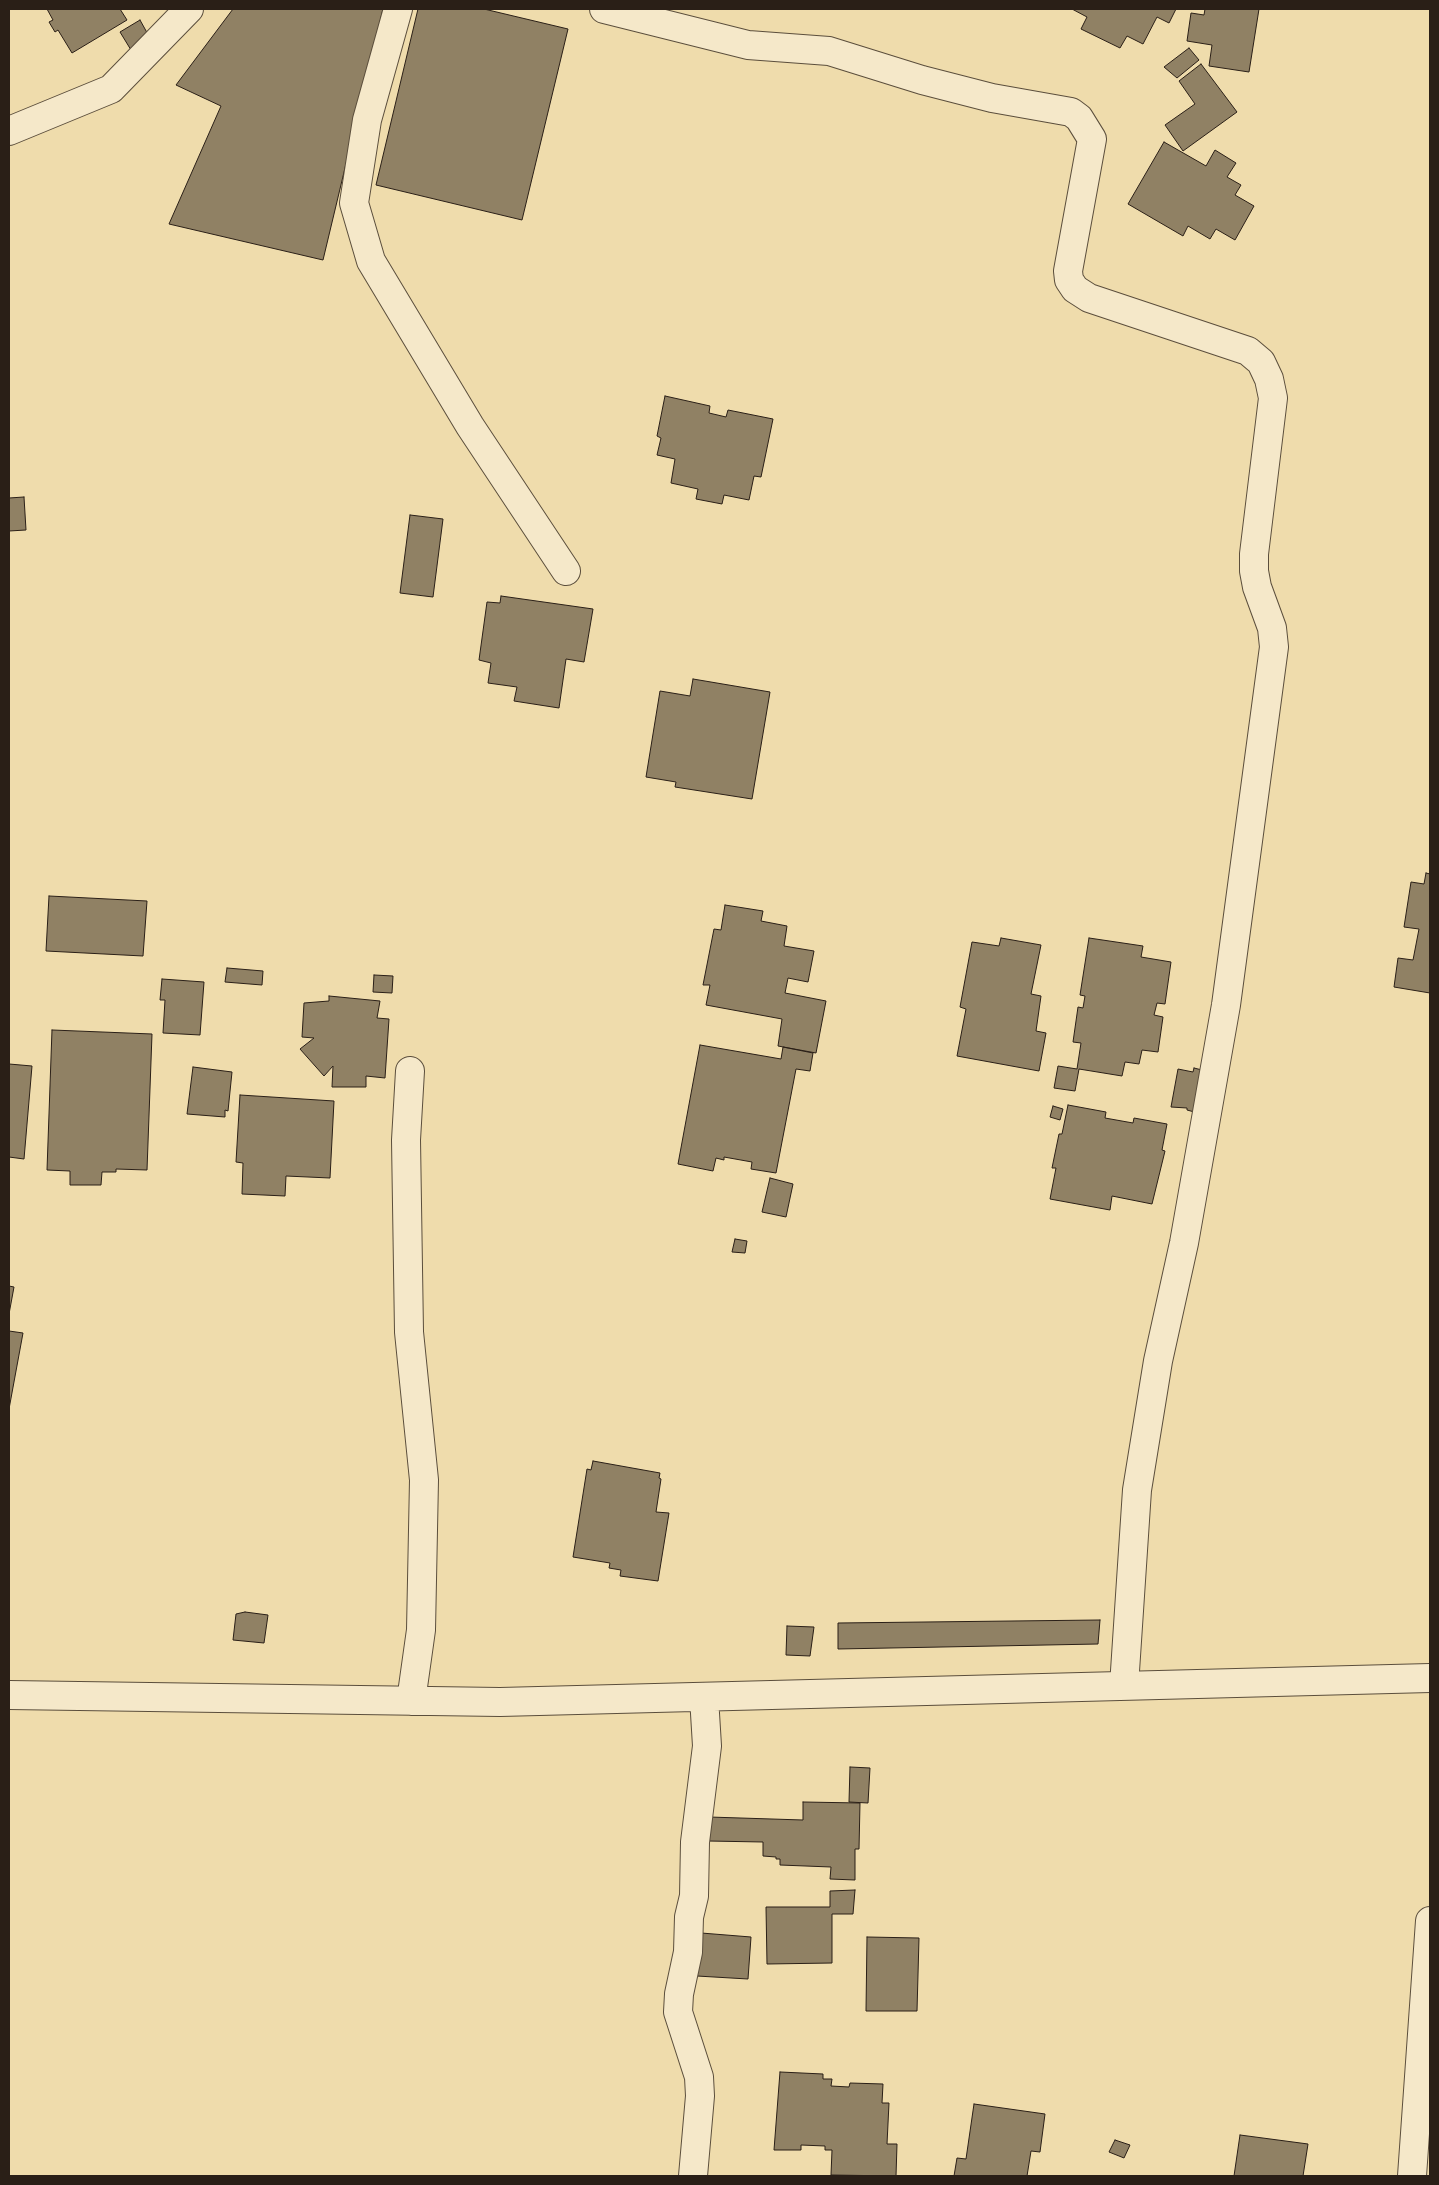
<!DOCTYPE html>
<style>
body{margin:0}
#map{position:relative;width:1439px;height:2185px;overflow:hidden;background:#efdcac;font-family:"Gentium Book Plus",serif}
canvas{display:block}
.frame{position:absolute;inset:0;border:10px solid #2a1f17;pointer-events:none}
</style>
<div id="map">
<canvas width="1439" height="2185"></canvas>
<div class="frame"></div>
</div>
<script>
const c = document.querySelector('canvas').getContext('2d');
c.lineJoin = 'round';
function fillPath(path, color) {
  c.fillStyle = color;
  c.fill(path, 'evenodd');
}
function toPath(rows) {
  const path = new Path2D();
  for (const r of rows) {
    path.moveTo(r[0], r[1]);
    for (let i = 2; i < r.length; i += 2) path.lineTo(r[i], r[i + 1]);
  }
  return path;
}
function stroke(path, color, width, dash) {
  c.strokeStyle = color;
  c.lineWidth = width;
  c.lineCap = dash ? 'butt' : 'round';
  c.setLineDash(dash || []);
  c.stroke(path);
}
const building = toPath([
 [47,9,120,9,127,20,72,53,58,30,55,32,49,22,53,20,47,9],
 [233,9,383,9,323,260,169,224,221,106,176,85,233,9],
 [418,9,484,9,568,29,522,220,376,185,418,9],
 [1072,9,1176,9,1169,23,1157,17,1143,44,1127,36,1120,48,1081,29,1087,17,1072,9],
 [1205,9,1259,9,1249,72,1209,66,1212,45,1187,41,1191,13,1204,15,1205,9],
 [140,20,150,38,131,50,120,32,140,20],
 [1189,48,1199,60,1177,78,1164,67,1189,48],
 [1201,64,1237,112,1183,151,1165,125,1195,104,1179,81,1201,64],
 [1164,142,1206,166,1215,150,1236,163,1227,177,1241,185,1235,195,1254,206,1235,240,1216,229,1210,239,1188,226,1183,236,1128,204,1164,142],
 [665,396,710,406,709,413,726,417,728,410,773,419,761,477,754,476,749,500,724,495,722,504,696,499,698,489,671,483,675,459,657,455,661,438,657,436,665,396],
 [24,497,26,530,9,531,9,498,24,497],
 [410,515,443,519,433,597,400,593,410,515],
 [501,596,593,609,584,662,566,659,559,708,514,701,517,687,488,683,491,663,479,660,487,602,500,603,501,596],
 [693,679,770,692,752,799,675,787,676,782,646,777,660,691,690,696,693,679],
 [1426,873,1430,874,1430,993,1394,987,1398,958,1413,960,1419,929,1404,927,1411,882,1424,884,1426,873],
 [49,896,147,901,143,956,46,951,49,896],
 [725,905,763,911,761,921,787,926,784,946,814,951,808,982,788,978,785,993,826,1001,816,1053,778,1046,782,1019,706,1005,710,985,703,985,714,929,721,930,725,905],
 [1001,938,1041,945,1031,994,1041,996,1036,1031,1046,1033,1039,1071,957,1056,966,1009,960,1007,972,942,999,946,1001,938],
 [1089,938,1143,946,1141,957,1171,962,1165,1004,1157,1003,1154,1015,1163,1017,1158,1052,1142,1050,1139,1064,1125,1062,1122,1076,1079,1069,1075,1091,1054,1088,1058,1066,1077,1069,1081,1043,1073,1042,1078,1007,1083,1008,1085,996,1080,995,1089,938],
 [227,968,263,971,262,985,225,982,227,968],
 [374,975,393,976,392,993,373,992,374,975],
 [162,979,204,982,200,1035,163,1033,165,1000,160,1000,162,979],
 [329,996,380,1001,377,1018,389,1019,385,1078,366,1076,366,1087,332,1087,333,1066,324,1076,300,1049,314,1038,302,1037,304,1003,329,1001,329,996],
 [52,1030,152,1034,147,1170,116,1169,116,1172,102,1172,101,1185,70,1185,70,1171,47,1170,52,1030],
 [700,1045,781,1059,783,1047,813,1053,810,1071,796,1069,776,1173,751,1169,752,1162,724,1157,724,1160,716,1158,713,1171,678,1164,700,1045],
 [9,1064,32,1066,24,1159,9,1157,9,1064],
 [193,1067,232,1072,228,1111,225,1110,225,1117,187,1114,193,1067],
 [1194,1068,1206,1071,1198,1113,1187,1110,1187,1108,1171,1107,1178,1069,1193,1072,1194,1068],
 [240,1095,334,1101,330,1178,286,1176,285,1196,242,1194,243,1163,236,1162,240,1095],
 [1068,1105,1106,1112,1105,1118,1133,1123,1134,1118,1167,1124,1162,1150,1165,1151,1152,1204,1112,1196,1110,1210,1050,1199,1056,1168,1052,1168,1059,1134,1062,1134,1068,1105],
 [1053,1106,1063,1109,1060,1120,1050,1117,1053,1106],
 [770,1178,793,1184,786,1217,762,1212,770,1178],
 [735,1239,747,1241,745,1253,732,1252,735,1239],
 [9,1286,14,1287,9,1314,9,1286],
 [9,1331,23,1333,9,1409,9,1331],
 [593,1461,660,1473,659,1478,661,1479,656,1512,669,1513,658,1581,620,1576,621,1570,609,1568,610,1563,573,1557,587,1469,591,1470,593,1461],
 [245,1612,268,1615,264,1643,233,1640,236,1614,245,1612],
 [1100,1620,1098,1644,838,1649,838,1623,1100,1620],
 [787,1626,814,1627,810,1656,786,1655,787,1626],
 [850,1767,870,1768,868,1803,849,1802,850,1767],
 [803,1802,860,1803,859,1849,855,1849,855,1880,830,1879,831,1867,780,1865,780,1859,776,1859,776,1857,763,1856,763,1842,708,1841,709,1817,803,1820,803,1802],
 [855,1890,853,1914,832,1914,832,1963,767,1964,766,1907,830,1907,830,1891,855,1890],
 [701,1933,751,1937,748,1979,697,1976,701,1933],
 [867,1937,919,1938,917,2011,866,2011,867,1937],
 [780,2072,823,2074,823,2079,832,2079,831,2086,849,2087,850,2083,883,2084,882,2103,889,2103,887,2144,897,2144,896,2176,831,2175,832,2150,825,2150,825,2146,801,2145,801,2150,774,2150,780,2072],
 [974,2104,1045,2114,1040,2152,1031,2151,1027,2176,954,2176,957,2158,966,2159,974,2104],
 [1240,2135,1308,2144,1303,2176,1234,2176,1240,2135],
 [1115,2140,1130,2145,1124,2158,1109,2152,1115,2140]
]);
const street = toPath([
 [398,9,367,120,354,203,371,261,470,426,566,571],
 [604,9,748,45,829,51,922,80,992,98,1071,112,1079,118,1092,139,1068,271,1069,280,1075,289,1089,298,1248,351,1261,362,1269,379,1273,398,1254,554,1254,571,1257,587,1272,628,1274,647,1226,1005,1184,1243,1158,1361,1137,1490,1124,1686],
 [9,131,111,89,189,9],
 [410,1071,406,1140,409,1332,424,1480,421,1630,411,1701],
 [9,1695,500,1702,1430,1678],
 [693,2176,700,2096,699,2077,678,2012,679,1994,688,1952,689,1917,694,1896,695,1842,707,1746,704,1697],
 [1412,2176,1430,1921]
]);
fillPath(building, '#908164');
stroke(building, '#2a1f17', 1);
stroke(street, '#5b4e3c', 30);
stroke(street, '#f5e8c9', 28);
</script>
